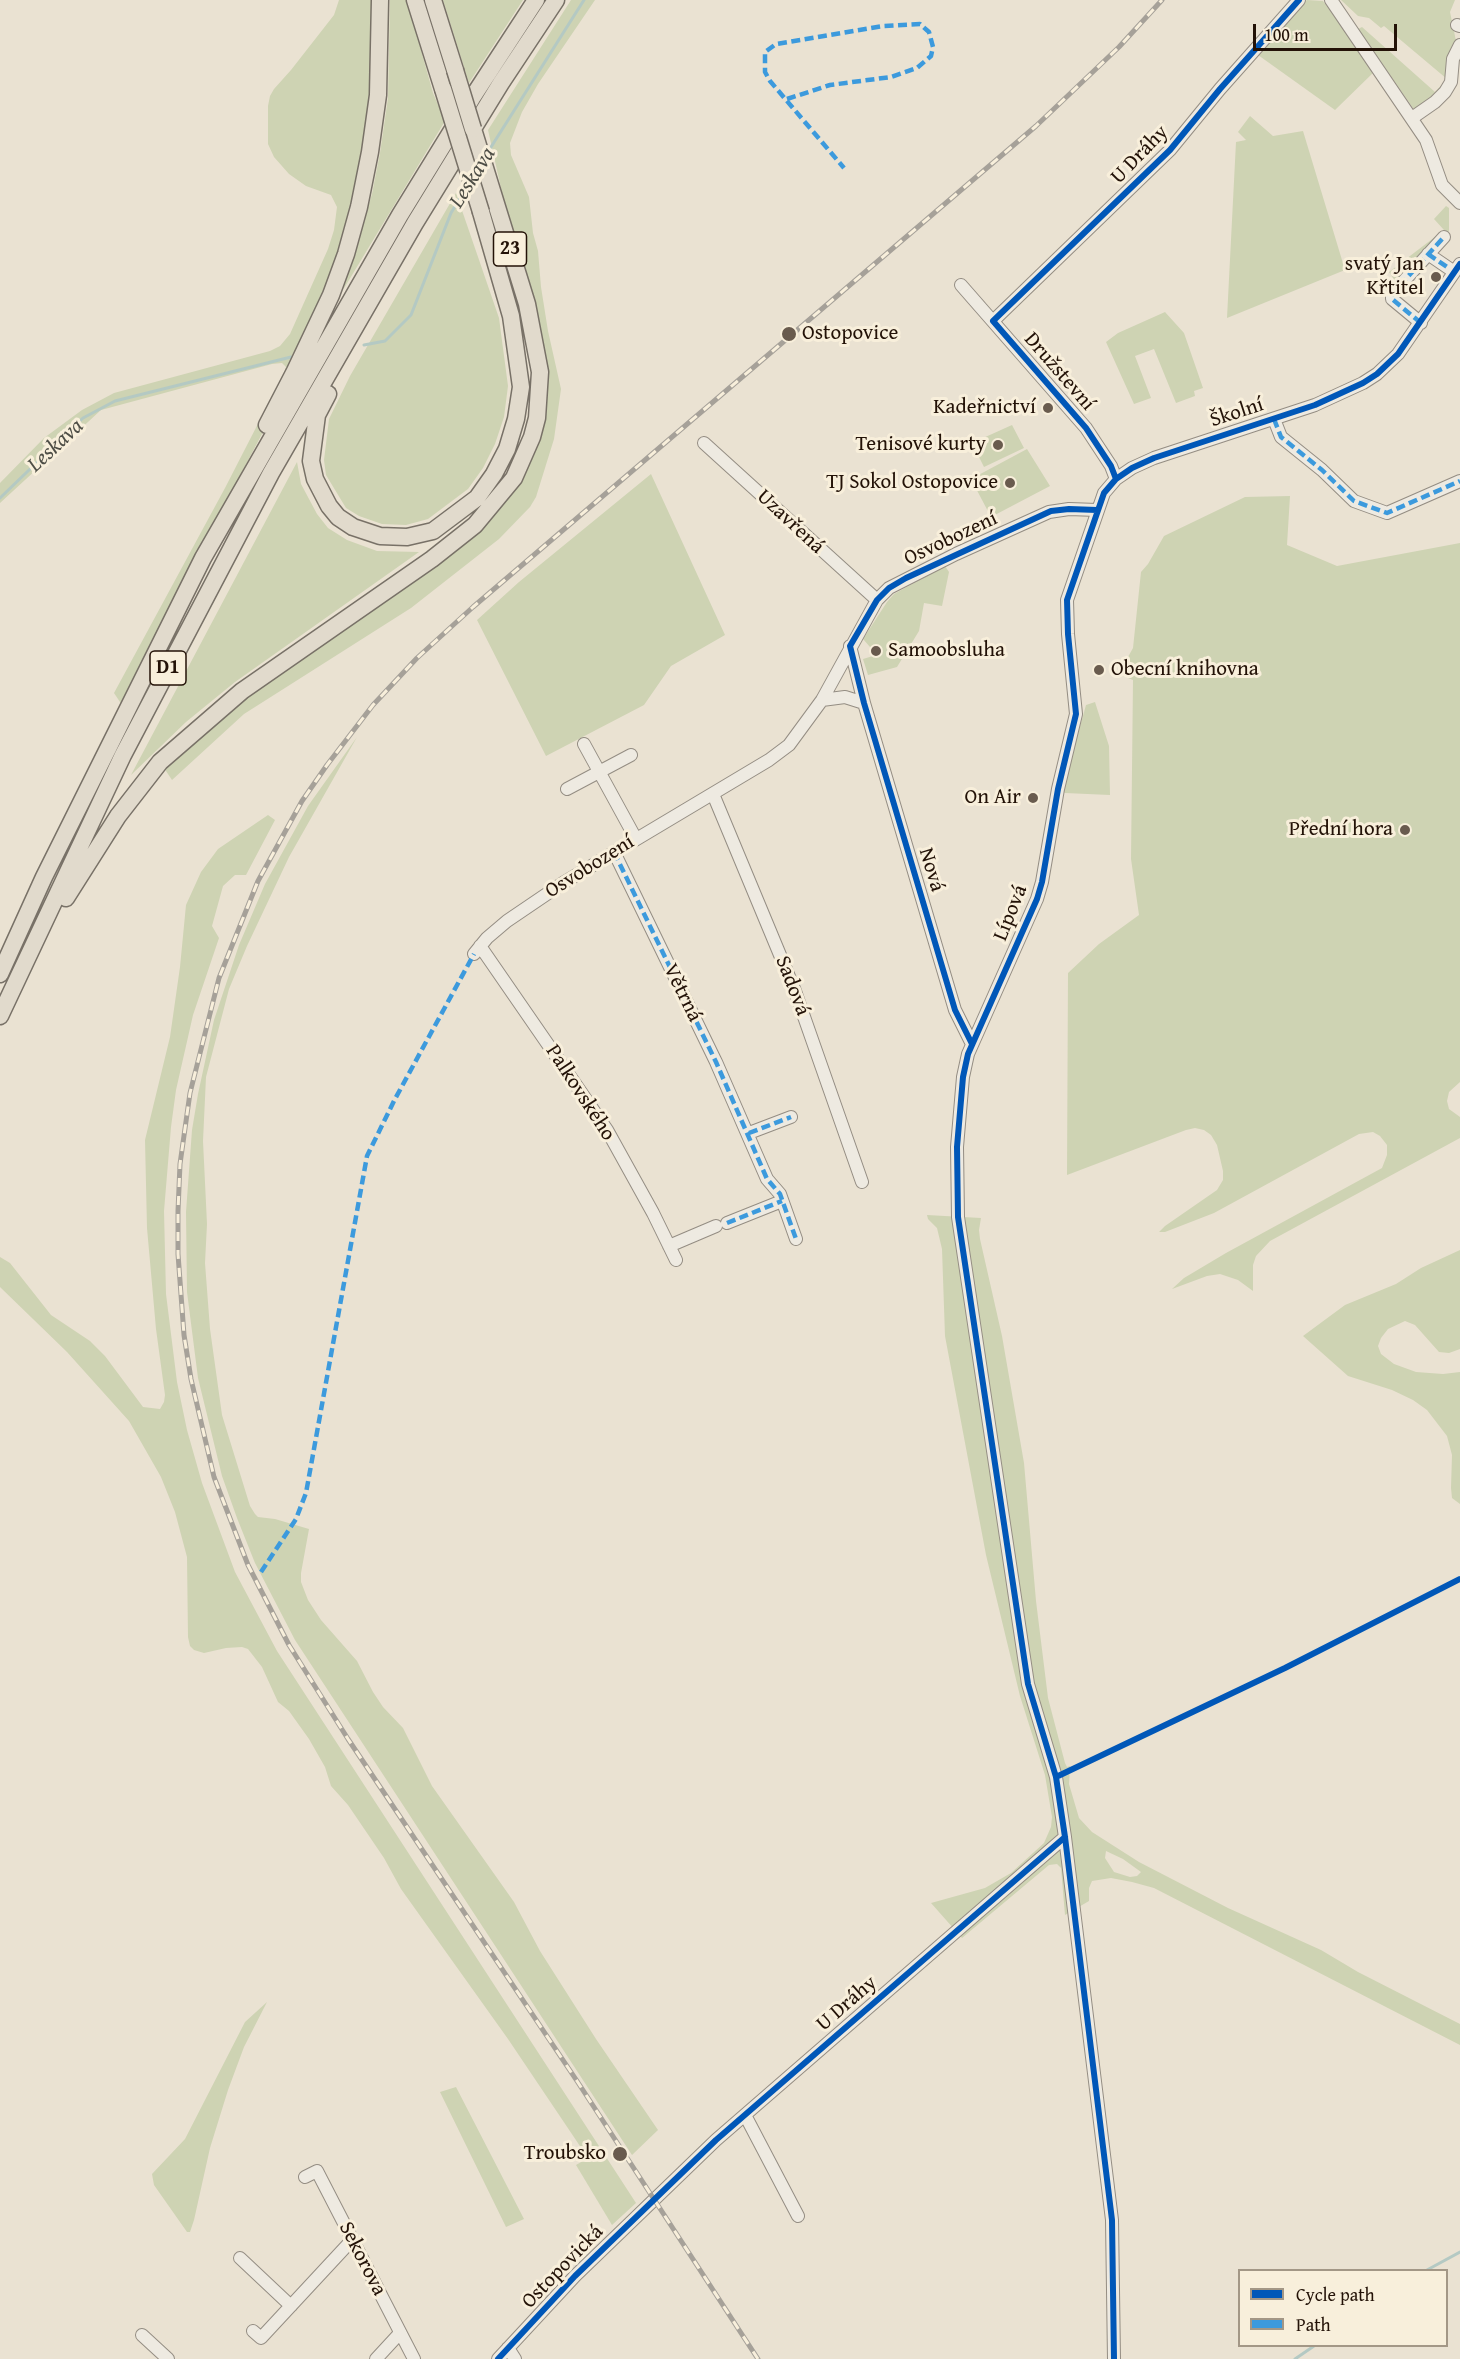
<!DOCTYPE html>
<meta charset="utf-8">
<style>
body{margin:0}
#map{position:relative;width:1460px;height:2359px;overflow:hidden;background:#eae2d2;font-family:"Gentium Book Plus",serif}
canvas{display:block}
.legend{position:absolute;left:1238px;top:2269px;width:210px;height:78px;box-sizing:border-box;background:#f8efdb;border:2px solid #a39786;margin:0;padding:8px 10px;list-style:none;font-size:18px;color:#231207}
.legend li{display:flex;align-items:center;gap:12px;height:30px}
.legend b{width:30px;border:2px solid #a39786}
.scale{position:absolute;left:1253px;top:24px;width:144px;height:27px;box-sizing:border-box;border:3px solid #231207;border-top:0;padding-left:8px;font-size:18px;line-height:21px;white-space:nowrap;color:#231207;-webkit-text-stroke:4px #f8efdb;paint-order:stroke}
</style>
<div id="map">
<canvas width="1460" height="2359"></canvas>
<ul class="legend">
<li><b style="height:8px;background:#0057b8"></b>Cycle path</li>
<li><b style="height:8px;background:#3c9add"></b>Path</li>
</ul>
<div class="scale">100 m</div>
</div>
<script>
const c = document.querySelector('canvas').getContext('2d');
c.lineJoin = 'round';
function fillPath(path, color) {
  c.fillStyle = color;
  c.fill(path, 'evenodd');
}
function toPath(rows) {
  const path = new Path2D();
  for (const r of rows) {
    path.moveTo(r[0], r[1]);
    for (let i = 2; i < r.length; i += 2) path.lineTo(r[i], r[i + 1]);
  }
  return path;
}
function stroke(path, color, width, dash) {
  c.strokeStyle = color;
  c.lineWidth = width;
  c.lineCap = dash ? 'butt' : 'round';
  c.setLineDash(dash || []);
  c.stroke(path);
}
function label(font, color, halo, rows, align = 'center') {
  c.font = font + ' "Gentium Book Plus",serif';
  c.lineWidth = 6;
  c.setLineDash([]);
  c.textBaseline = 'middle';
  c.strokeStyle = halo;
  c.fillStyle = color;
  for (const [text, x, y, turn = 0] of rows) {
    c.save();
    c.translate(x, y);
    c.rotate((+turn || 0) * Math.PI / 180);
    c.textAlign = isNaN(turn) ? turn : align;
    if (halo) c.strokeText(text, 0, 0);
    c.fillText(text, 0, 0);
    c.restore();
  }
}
const green = toPath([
 [339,0,376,0,370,122,341,253,295,371,232,491,203,558,126,711,114,693,225,488,284,373,286,367,282,363,272,364,101,410,0,503,0,483,44,438,82,410,114,393,270,351,280,346,290,334,328,249,334,230,337,207,331,195,306,186,289,174,274,157,268,144,268,106,270,96,274,89,291,70,334,15],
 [390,0,407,0,433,93,445,121,343,290,372,194,380,153,388,98],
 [443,0,523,0,469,83],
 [571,0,595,0,538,84,522,112,510,143,511,155,529,197,533,233,538,251,541,287,548,331,561,389,554,439,536,497,530,507,499,539,411,608,244,714,172,780,160,762,496,501,537,418,527,304,488,130],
 [1307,0,1323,1,1375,71,1335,110,1258,55,1296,9],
 [1341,0,1455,0,1450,12,1456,41,1448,83,1415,111,1358,29,1362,27,1435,92,1447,79,1384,26,1381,28,1369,18,1358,16],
 [1250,116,1273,136,1303,131,1345,270,1227,318,1236,142,1246,140,1238,132],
 [456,193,499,318,508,386,504,417,495,444,483,468,468,489,428,519,406,525,382,524,359,516,346,508,326,475,324,460,329,419,350,376],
 [1446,206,1449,208,1449,231,1397,284,1389,272,1444,230,1434,219],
 [1165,312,1184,333,1203,388,1194,391,1195,396,1176,403,1154,349,1135,356,1151,398,1134,404,1106,342,1118,333],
 [1012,425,1024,448,984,467,972,443],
 [1027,449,1050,486,991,517,971,479],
 [297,462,301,484,317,514,328,528,347,540,377,551,419,552,235,682,186,722,131,775],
 [651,474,725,635,671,666,644,705,546,756,477,620,519,582],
 [1290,496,1287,545,1337,566,1460,543,1460,1082,1449,1092,1447,1101,1449,1109,1460,1117,1460,1138,1270,1241,1256,1256,1253,1265,1253,1291,1238,1280,1220,1274,1207,1276,1172,1289,1184,1278,1226,1253,1382,1168,1387,1155,1387,1145,1380,1136,1373,1132,1359,1134,1214,1213,1165,1232,1159,1232,1165,1226,1217,1190,1223,1180,1223,1171,1217,1145,1211,1135,1204,1130,1195,1128,1186,1130,1067,1175,1068,973,1099,944,1139,915,1131,859,1133,680,1123,676,1123,666,1133,648,1141,572,1148,564,1164,536,1245,497],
 [945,566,949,572,942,606,924,603,919,631,897,667,868,675,863,659,873,656,870,647,863,639,887,602,894,594],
 [1095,702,1109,746,1110,795,1065,793,1062,791,1086,705],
 [357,737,289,857,247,946,229,989,206,1077,203,1141,207,1224,205,1263,210,1329,222,1415,250,1506,255,1514,258,1517,275,1519,309,1529,301,1573,301,1582,308,1600,321,1620,357,1661,373,1692,383,1707,403,1728,432,1786,514,1902,540,1951,596,2039,658,2130,632,2155,295,1640,255,1563,237,1518,222,1476,198,1378,187,1292,186,1212,192,1130,198,1094,214,1020,239,945,265,884,308,806],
 [268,815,275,820,246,875,235,875,223,886,212,926,219,938,193,1015,176,1090,171,1127,164,1211,166,1294,177,1382,187,1430,202,1483,235,1572,277,1651,636,2203,612,2225,576,2165,588,2158,508,2039,401,1889,384,1858,348,1805,331,1786,325,1767,309,1739,289,1711,278,1702,262,1667,248,1649,242,1647,226,1648,204,1653,194,1650,190,1646,188,1637,187,1557,175,1512,161,1477,129,1421,67,1352,0,1287,0,1257,10,1263,51,1315,90,1341,105,1356,143,1407,160,1409,164,1402,165,1395,156,1329,147,1228,145,1140,170,1037,180,967,186,905,201,872,218,849],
 [927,1215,981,1218,979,1230,980,1239,1002,1336,1024,1463,1036,1601,1048,1698,1065,1763,1067,1767,1070,1766,1069,1784,1079,1818,1092,1832,1139,1862,1228,1908,1321,1950,1358,1972,1460,2024,1460,2045,1154,1888,1132,1882,1111,1878,1092,1881,1089,1888,1089,1901,1065,1915,1061,1868,1057,1864,1049,1865,962,1938,931,1903,985,1888,1011,1873,1044,1843,1051,1827,1052,1817,1045,1775,1020,1696,986,1555,945,1336,942,1249,937,1228,928,1219],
 [1106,1851,1123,1859,1141,1872,1137,1876,1130,1877,1114,1872,1105,1858],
 [1460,1250,1460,1349,1449,1353,1439,1352,1415,1325,1405,1321,1388,1329,1381,1338,1378,1346,1381,1354,1394,1364,1416,1372,1443,1374,1460,1372,1460,1504,1452,1498,1451,1488,1452,1455,1447,1436,1427,1410,1413,1400,1392,1390,1348,1376,1303,1336,1345,1305,1396,1284,1421,1268],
 [267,2002,244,2047,228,2090,210,2148,194,2220,190,2232,187,2232,154,2185,152,2174,185,2139,245,2022],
 [456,2087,524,2219,506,2227,440,2092]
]);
const stream = toPath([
 [486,155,584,0],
 [364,345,385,341,411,315,451,213,467,186],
 [0,498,83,418,115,401,291,357],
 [1427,2270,1460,2252],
 [1295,2359,1314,2346]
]);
const minor = toPath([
 [1331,0,1426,140,1442,185,1460,203],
 [1457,25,1460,26],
 [1412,118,1435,102,1445,92,1451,82,1453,59,1460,45],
 [1428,254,1450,269],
 [961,285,1086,428,1111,466,1116,479],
 [993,321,1170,150,1220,89,1299,0],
 [1421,323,1392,299,1392,294,1444,237],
 [1274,419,1281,437,1322,470,1354,501,1387,513,1460,481],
 [704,443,877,600],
 [850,646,864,703,955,1010,972,1044],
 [822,700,845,697,864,703],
 [584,744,636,839],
 [567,789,631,755],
 [713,794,795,991,862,1182],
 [614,852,716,1062,767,1179,780,1194,796,1239],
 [480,946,607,1130,653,1213,676,1260],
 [474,954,487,938,507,921,563,883,769,760,789,745,822,700,877,600,889,588,956,554,1049,512,1069,509,1097,510],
 [749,1133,791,1117],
 [727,1223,782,1201],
 [669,1246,716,1226],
 [745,2115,798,2216],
 [305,2177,317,2171,414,2359],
 [240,2258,291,2306],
 [253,2331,261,2338,352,2240],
 [142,2335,168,2359],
 [508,2348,515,2359],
 [376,2359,400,2333],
 [498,2359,575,2276,716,2140,1065,1837],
 [1114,2359,1112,2220,1065,1837,1056,1777,1028,1684,958,1217,957,1147,963,1077,968,1054,1037,899,1042,882,1058,789,1076,714,1068,634,1067,600,1104,493,1116,479,1132,468,1154,458,1315,405,1363,383,1377,374,1398,354,1460,264]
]);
const highway = toPath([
 [415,0,443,89],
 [433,0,455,70],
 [328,394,317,415,311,461,315,479,329,506,338,517,353,527,380,536,407,537,433,531,477,498,494,474,507,449,516,419,521,387,511,316,481,212],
 [267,425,295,371,331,295,346,254,359,207,370,152,378,95,380,0],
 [66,898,118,816,160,762,242,691,432,559,475,525,514,478,532,437,537,418,540,372,527,304,473,129],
 [0,974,44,877,203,558,400,215,472,98,536,0],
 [0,1016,123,755,271,473,415,223,501,83,556,0]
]);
const rail = toPath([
 [758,2359,577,2081,348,1739,289,1645,248,1565,214,1477,191,1379,184,1335,178,1254,178,1211,180,1164,190,1093,219,978,258,881,302,801,327,765,373,705,417,658,473,607,1036,126,1119,47,1162,0]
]);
const highwayBridge = toPath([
 [455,70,473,129],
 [443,89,481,212]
]);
const quiet = toPath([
 [787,99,830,85,891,77,917,68,931,56,933,47,929,32,920,24,883,26,776,44,765,52,765,72,770,81,844,168],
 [1428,254,1450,269],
 [1421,323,1392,299,1392,294,1444,237],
 [1274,419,1281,437,1322,470,1354,501,1387,513,1460,481],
 [614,852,716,1062,767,1179,780,1194,796,1239],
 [749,1133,791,1117],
 [727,1223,782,1201],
 [261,1572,296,1519,306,1493,367,1156,395,1099,474,954]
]);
const cycleway = toPath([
 [1116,479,1111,466,1086,428,993,321,1170,150,1220,89,1299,0],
 [972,1044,955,1010,864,703,850,646,877,600,889,588,906,578,1051,511,1069,509,1097,510],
 [1056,1777,1285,1668,1460,1579],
 [498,2359,575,2276,716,2140,1065,1837],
 [1114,2359,1112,2220,1065,1837,1056,1777,1028,1684,958,1217,957,1147,963,1077,968,1054,1037,899,1042,882,1058,789,1076,714,1068,634,1067,600,1104,493,1116,479,1132,468,1154,458,1315,405,1363,383,1377,374,1398,354,1460,264]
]);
const markers = [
 [1436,277,6,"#695b4e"],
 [789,334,8,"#695b4e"],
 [1048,408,6,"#695b4e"],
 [998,445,6,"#695b4e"],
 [1010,483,6,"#695b4e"],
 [876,651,6,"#695b4e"],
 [1099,670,6,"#695b4e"],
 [1033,798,6,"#695b4e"],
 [1405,830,6,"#695b4e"],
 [620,2154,8,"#695b4e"]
];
const shields = [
 [510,249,33],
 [168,668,36]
];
const shieldNames = [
 ["23",510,249],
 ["D1",168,668]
];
const streetNames = [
 ["U Dráhy",1140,155,-46],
 ["Družstevní",1059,372,49],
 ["Školní",1237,413,-18],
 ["Uzavřená",790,522,43],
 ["Osvobození",951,539,-25],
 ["Osvobození",590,867,-32],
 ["Nová",931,870,73],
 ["Lípová",1011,913,-68],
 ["Sadová",792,986,69],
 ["Větrná",682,993,64],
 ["Palkovského",580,1093,57],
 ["U Dráhy",847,2004,-41],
 ["Sekorova",362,2259,63],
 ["Ostopovická",563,2267,-46]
];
const poiNames = [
 ["svatý Jan",1424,265],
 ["Křtitel",1424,289],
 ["Ostopovice",802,334,"left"],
 ["Kadeřnictví",1036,408],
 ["Tenisové kurty",986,445],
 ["TJ Sokol Ostopovice",998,483],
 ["Samoobsluha",888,651,"left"],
 ["Obecní knihovna",1111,670,"left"],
 ["On Air",1021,798],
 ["Přední hora",1393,830],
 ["Troubsko",606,2154]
];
const waterNames = [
 ["Leskava",473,178,-58],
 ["Leskava",56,446,-43]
];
fillPath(green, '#ced3b3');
stroke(stream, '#b4c9c3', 3);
stroke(minor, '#948d83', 14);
stroke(highway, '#787167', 19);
stroke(minor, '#eeeae1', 12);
stroke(highway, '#e1dacc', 16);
stroke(rail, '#a6a199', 5);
stroke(rail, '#f8efdb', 3, [9]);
stroke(highwayBridge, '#787167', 19, []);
stroke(highwayBridge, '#e1dacc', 16);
stroke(quiet, '#3c9add', 4.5, [9, 4.5]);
stroke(cycleway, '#0057b8', 6);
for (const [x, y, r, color] of markers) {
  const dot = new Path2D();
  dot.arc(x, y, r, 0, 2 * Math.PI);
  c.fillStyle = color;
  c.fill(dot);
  stroke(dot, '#f8efdb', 2);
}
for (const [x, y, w] of shields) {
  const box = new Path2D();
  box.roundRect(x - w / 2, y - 17, w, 34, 4.5);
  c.fillStyle = '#f8efdb';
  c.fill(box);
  stroke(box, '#231207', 1.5);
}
label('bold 20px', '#231207', null, shieldNames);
label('21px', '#231207', '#f8efdb', streetNames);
label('21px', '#231207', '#f8efdb', poiNames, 'right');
label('italic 22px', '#4e4e46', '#f8efdb', waterNames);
</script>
